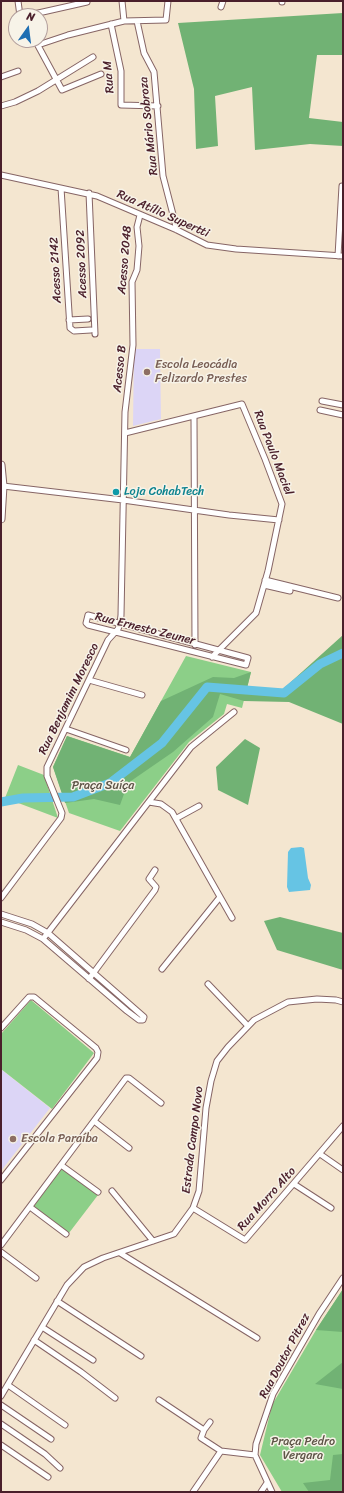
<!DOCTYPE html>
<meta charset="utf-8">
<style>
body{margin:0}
#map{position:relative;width:344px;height:1493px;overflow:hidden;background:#f4e6d0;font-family:Sriracha,sans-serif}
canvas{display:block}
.frame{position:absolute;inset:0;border:2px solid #4a1f2b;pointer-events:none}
.north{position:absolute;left:8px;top:8px;width:40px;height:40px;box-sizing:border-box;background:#f7f3e8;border:1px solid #b29e9c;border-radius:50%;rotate:14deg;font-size:11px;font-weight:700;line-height:16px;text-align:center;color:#4a1f2b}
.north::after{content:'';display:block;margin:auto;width:14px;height:18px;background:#1f6fb2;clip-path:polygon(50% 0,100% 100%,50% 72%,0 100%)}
</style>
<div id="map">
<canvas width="344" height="1493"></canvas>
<div class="frame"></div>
<div class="north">N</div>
</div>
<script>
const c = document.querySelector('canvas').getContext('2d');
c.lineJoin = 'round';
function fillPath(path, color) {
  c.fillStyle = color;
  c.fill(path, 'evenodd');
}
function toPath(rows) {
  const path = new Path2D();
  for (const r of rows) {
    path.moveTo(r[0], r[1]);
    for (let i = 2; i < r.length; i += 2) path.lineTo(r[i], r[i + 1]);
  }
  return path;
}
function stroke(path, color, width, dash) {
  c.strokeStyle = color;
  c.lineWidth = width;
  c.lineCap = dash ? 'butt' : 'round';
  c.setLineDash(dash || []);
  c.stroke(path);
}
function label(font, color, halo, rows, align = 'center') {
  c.font = font + ' Sriracha,sans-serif';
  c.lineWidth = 3;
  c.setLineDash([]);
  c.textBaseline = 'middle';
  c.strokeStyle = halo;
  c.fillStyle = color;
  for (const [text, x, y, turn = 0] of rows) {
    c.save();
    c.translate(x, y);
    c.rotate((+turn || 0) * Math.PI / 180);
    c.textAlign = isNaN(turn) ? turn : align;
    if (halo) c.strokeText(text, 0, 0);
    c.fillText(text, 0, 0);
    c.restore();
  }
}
const built = toPath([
 [134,349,160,349,161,419,133,426],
 [2,1070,50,1108,1,1171,1,1071]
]);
const green = toPath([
 [186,656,251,672,242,708,227,704,224,714,189,742,120,831,69,813,53,767,67,736,130,757],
 [18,765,44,775,58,818,5,798],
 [31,1000,94,1053,52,1109,1,1069,1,1034],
 [62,1168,98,1195,69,1233,33,1207],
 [343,1289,343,1492,282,1492,260,1455,272,1405,316,1330]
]);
const forest = toPath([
 [343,13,343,55,317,55,309,118,343,122,343,146,310,144,255,150,252,87,215,96,218,146,196,149,194,89,178,23],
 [343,635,343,724,289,702,244,701,220,694,213,717,173,752,128,783,120,805,94,799,65,803,53,767,67,736,130,757,161,701,213,677,234,678,251,672,247,688,283,689],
 [245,739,260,748,248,805,218,790,216,767],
 [280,917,343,933,343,970,277,950,264,921],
 [343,1289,343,1332,316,1330],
 [343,1362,343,1389,315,1384],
 [343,1454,343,1492,309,1492,303,1483,330,1480,333,1455]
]);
const water = toPath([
 [301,847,304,848,308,878,311,885,310,890,289,892,287,887,288,852,291,848]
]);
const river = toPath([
 [1,802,23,798,73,797,110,783,162,743,207,687,284,693,320,664,343,653]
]);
const minor = toPath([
 [18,1,20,16],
 [122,1,124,21],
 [282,2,282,1],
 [221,7,223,1],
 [25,16,87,2],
 [137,21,144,53,154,72,163,176,177,230],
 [111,24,121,71,121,105,158,106],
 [35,40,62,90,101,74],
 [38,45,68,35,124,21,166,20,168,1],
 [1,77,18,71],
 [1,106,15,102,38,91,93,57],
 [1,175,97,196,177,230,207,245,236,249,343,256],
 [61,188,70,328,74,331,91,330],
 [89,193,95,334],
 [338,256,342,186],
 [69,320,88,319],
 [322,401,343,405],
 [320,410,343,415],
 [194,417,195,645],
 [125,433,242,404,265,459,282,504,268,571,256,613,212,657],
 [3,486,123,500,229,515,279,520],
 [265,580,338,598],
 [264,585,290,591],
 [88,615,248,658,246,665,88,625,86,623,88,615],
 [89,680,142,695],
 [66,729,126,750],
 [149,802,161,804,172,812,232,918],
 [177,818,199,806],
 [1,898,61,818,62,813,47,776,47,767,108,640,118,629,120,624,121,615,125,412,133,345,132,282,137,270,139,246,137,227,140,215],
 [1,914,32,924,48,933,144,1017,143,1020,139,1020,127,1011,43,939,26,930,1,922],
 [43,939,191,747,234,712],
 [162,969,220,897],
 [89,979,155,890,156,887,149,879,155,870],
 [208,984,248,1026],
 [1,1028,29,997,34,997,96,1048,98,1052,97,1058,1,1180],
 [94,1121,129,1148],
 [320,1154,343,1170],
 [61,1165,98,1192],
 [294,1184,331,1208],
 [112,1191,153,1241],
 [30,1207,66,1234],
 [193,1208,245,1240,343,1126],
 [1,1245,126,1078,129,1078,161,1103],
 [1,1252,36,1278],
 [120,1253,257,1338],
 [57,1301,141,1356],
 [42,1327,93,1360],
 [34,1340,81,1372,115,1398],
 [8,1385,65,1425],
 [1,1396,67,1285,84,1267,103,1258,174,1234,193,1208,199,1191,206,1108,211,1081,217,1061,228,1047,254,1020,288,1002,317,999,336,1000,343,1002],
 [159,1400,204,1430,201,1438,221,1451],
 [1,1405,51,1439],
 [1,1424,45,1454,60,1468],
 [204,1430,210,1422],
 [1,1445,48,1477],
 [193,1492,221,1451,255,1455],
 [261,1492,267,1483],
 [272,1492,255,1455,256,1444,273,1394,319,1314,343,1278]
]);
const major = toPath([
 [1,465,3,486,1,519]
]);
const markers = [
 [147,372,4,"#8d6e63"],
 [116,492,4,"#0f9aa8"],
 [13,1139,4,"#8d6e63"]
];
const streetNames = [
 ["Rua M",109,77,-95],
 ["Rua Mário Sobroza",149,126,-96],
 ["Rua Atílio Supertti",163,214,24],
 ["Acesso 2048",125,260,-85],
 ["Acesso 2092",82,264,-92],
 ["Acesso 2142",56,270,-93],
 ["Acesso B",120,369,-84],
 ["Rua Paulo Maciel",273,453,69],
 ["Rua Ernesto Zeuner",145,629,14],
 ["Rua Benjamim Moresco",69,699,-64],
 ["Estrada Campo Novo",193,1140,-83],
 ["Rua Morro Alto",267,1199,-48],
 ["Rua Doutor Pitrez",285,1356,-62]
];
const educationNames = [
 ["Escola Leocádia",155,365],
 ["Felizardo Prestes",155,379],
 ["Escola Paraíba",21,1139]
];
const cultureNames = [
 ["Loja CohabTech",124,492]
];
const parkNames = [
 ["Praça Suíça",103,786],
 ["Praça Pedro",303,1442],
 ["Vergara",303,1456]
];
fillPath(built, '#dcd5f6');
fillPath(green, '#8ccf88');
fillPath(forest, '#71b274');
fillPath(water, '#66c4e4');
stroke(river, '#66c4e4', 9);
stroke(minor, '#866565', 7);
stroke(major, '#866565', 9);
stroke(minor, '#fff', 5);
stroke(major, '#fff', 7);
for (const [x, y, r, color] of markers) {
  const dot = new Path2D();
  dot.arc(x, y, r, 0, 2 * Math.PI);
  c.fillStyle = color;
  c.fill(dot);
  stroke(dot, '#f7f3e8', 1.5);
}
label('12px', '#4a1f2b', '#f7f3e8', streetNames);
label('12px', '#785e54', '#f7f3e8', educationNames, 'left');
label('12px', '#0d838f', '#f7f3e8', cultureNames, 'left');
label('12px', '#5e5447', '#f7f3e8', parkNames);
</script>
